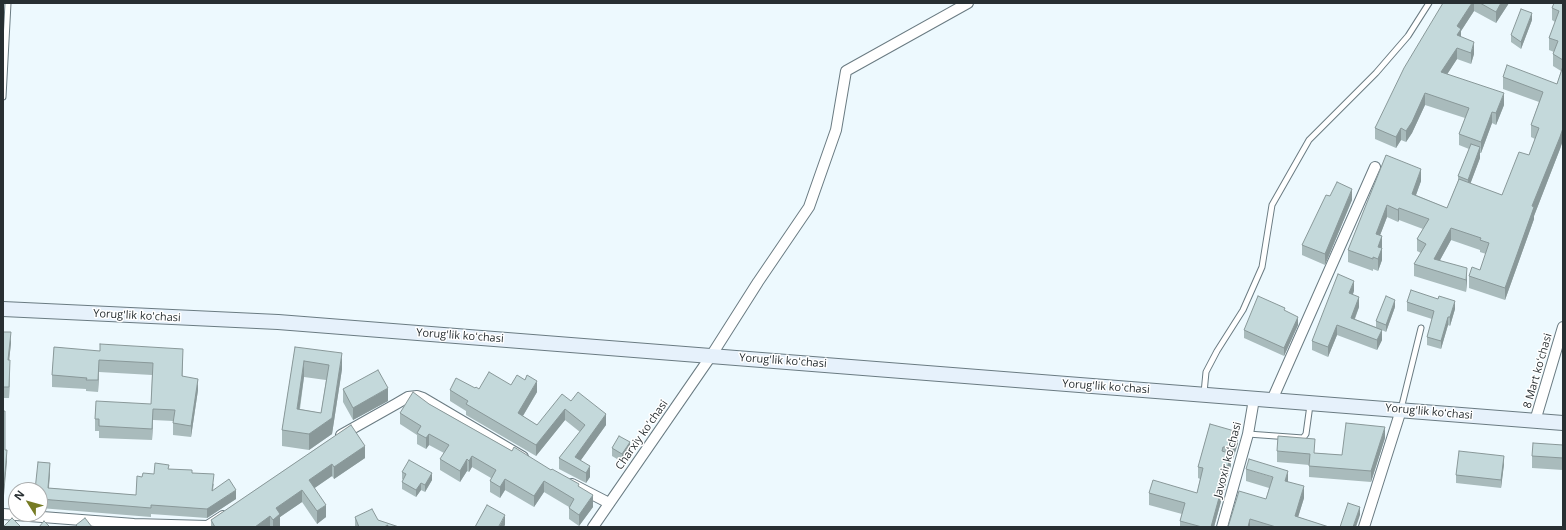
<!DOCTYPE html>
<meta charset="utf-8">
<style>
body{margin:0}
#map{position:relative;width:1566px;height:530px;overflow:hidden;background:#edf9fe;font-family:"Open Sans",sans-serif}
canvas{display:block}
.frame{position:absolute;inset:0;border:4px solid #282f32;pointer-events:none}
.north{position:absolute;left:8px;top:482px;width:40px;height:40px;box-sizing:border-box;background:#fff;border:1px solid #a9acad;border-radius:50%;rotate:307deg;font-size:11px;font-weight:700;line-height:16px;text-align:center;color:#282f32}
.north::after{content:'';display:block;margin:auto;width:14px;height:18px;background:#767b24;clip-path:polygon(50% 0,100% 100%,50% 72%,0 100%)}
</style>
<div id="map">
<canvas width="1566" height="530"></canvas>
<div class="frame"></div>
<div class="north">N</div>
</div>
<script>
const c = document.querySelector('canvas').getContext('2d');
c.lineJoin = 'round';
function toPath(rows) {
  const path = new Path2D();
  for (const r of rows) {
    path.moveTo(r[0], r[1]);
    for (let i = 2; i < r.length; i += 2) path.lineTo(r[i], r[i + 1]);
  }
  return path;
}
function stroke(path, color, width, dash) {
  c.strokeStyle = color;
  c.lineWidth = width;
  c.lineCap = dash ? 'butt' : 'round';
  c.setLineDash(dash || []);
  c.stroke(path);
}
function fillPath(path, color) {
  c.fillStyle = color;
  c.fill(path, 'evenodd');
}
function label(font, color, halo, rows, align = 'center') {
  c.font = font + ' "Open Sans",sans-serif';
  c.lineWidth = 3;
  c.setLineDash([]);
  c.textBaseline = 'middle';
  c.strokeStyle = halo;
  c.fillStyle = color;
  for (const [text, x, y, turn = 0] of rows) {
    c.save();
    c.translate(x, y);
    c.rotate((+turn || 0) * Math.PI / 180);
    c.textAlign = isNaN(turn) ? turn : align;
    if (halo) c.strokeText(text, 0, 0);
    c.fillText(text, 0, 0);
    c.restore();
  }
}
const lane = toPath([
 [3,97,8,3],
 [1204,393,1206,372,1217,351,1243,310,1262,267,1272,205,1309,140,1376,73,1408,36,1429,3],
 [1401,409,1421,328],
 [1248,434,1303,438,1306,434,1310,405]
]);
const street = toPath([
 [1272,400,1375,167],
 [1535,421,1563,327],
 [341,435,396,404,408,397,417,396,423,398,523,457],
 [572,484,609,503],
 [3,514,134,524,208,526],
 [206,527,223,516],
 [593,527,711,356,758,282,809,207,836,130,846,71,968,3],
 [1222,527,1248,434,1254,399],
 [1364,527,1401,410]
]);
const secondary = toPath([
 [3,309,278,322,1563,423]
]);
const wall = toPath([
 [1443,3,1509,3,1496,23,1474,11,1461,31,1461,37,1474,54,1471,64,1457,59,1447,74,1504,105,1496,125,1492,123,1481,153,1480,153,1480,158,1470,184,1502,195,1529,155,1535,139,1531,137,1531,125,1539,102,1503,89,1503,77,1557,84,1561,71,1553,66,1553,54,1554,52,1549,50,1549,38,1555,22,1552,20,1552,8,1563,3,1563,140,1560,149,1534,216,1534,219,1505,300,1469,288,1469,276,1480,270,1486,254,1480,252,1480,250,1451,240,1440,260,1467,280,1466,292,1414,276,1414,264,1421,253,1417,251,1417,239,1423,229,1399,220,1398,222,1387,217,1380,235,1382,236,1382,260,1378,271,1373,269,1373,271,1348,262,1348,250,1386,155,1421,181,1416,195,1447,208,1458,181,1458,176,1469,149,1459,145,1459,134,1465,118,1425,105,1412,133,1406,142,1401,140,1396,148,1375,139,1375,128],
 [1532,20,1521,49,1511,42,1511,35],
 [1330,196,1352,200,1325,265,1302,255,1302,245],
 [1354,291,1353,294,1359,307,1355,319,1376,327,1376,321,1395,307,1386,332,1382,330,1382,340,1377,350,1337,335,1328,357,1312,350,1312,341],
 [1438,299,1455,309,1450,326,1448,325,1441,349,1427,345,1427,337,1432,319,1407,311,1407,302],
 [1285,311,1298,325,1284,356,1244,338,1244,330],
 [3,332,11,343,9,360,10,371,9,398,3,398],
 [54,347,183,360,182,376,198,390,191,437,173,435,173,421,153,420,152,440,99,438,99,431,95,431,95,419,151,404,152,375,99,372,98,392,86,391,86,389,52,387,52,375],
 [295,347,342,369,332,434,309,450,282,446,282,430],
 [304,377,326,380,321,413,300,409],
 [511,385,537,392,523,416,537,425,571,401,606,425,580,461,590,477,586,483,559,469,559,458,580,432,565,420,536,456,466,415,466,411,450,401,450,390,479,389],
 [343,389,388,401,353,420,343,402],
 [429,404,512,451,579,487,593,507,579,526,569,519,569,507,544,492,534,507,505,490,500,498,490,492,490,481,491,478,472,467,469,472,467,471,460,482,440,470,440,459,444,453,429,445,426,449,417,444,417,435,400,424,400,413],
 [1210,424,1238,443,1233,459,1231,459,1231,465,1214,527,1180,527,1180,521,1182,514,1149,505,1149,493,1197,493,1200,479,1198,478,1198,467],
 [351,425,365,458,334,479,332,476,314,488,326,517,317,524,302,502,280,517,280,526,279,527,211,527,211,520],
 [1385,438,1371,482,1309,477,1309,465,1277,462,1277,451,1315,453,1342,455],
 [1563,445,1563,470,1532,468,1532,456],
 [612,448,630,450,622,462,612,456],
 [1504,464,1501,488,1456,483,1456,475],
 [169,469,192,473,214,484,213,490,236,499,207,518,151,514,151,517,40,508,40,490,50,472,49,488,136,495,142,477,154,474],
 [1246,469,1288,482,1304,498,1298,517,1329,527,1228,527,1266,499,1269,488,1246,481],
 [402,472,432,480,425,492,421,490,416,497,402,489,402,482,403,480,402,479],
 [355,517,378,520,399,527,355,527]
]);
const shadedWall = toPath([
 [1472,3,1474,3,1474,11,1461,31,1461,40,1457,47,1457,26],
 [1501,3,1509,3,1496,23,1496,12],
 [1532,13,1532,20,1521,49,1521,42],
 [1474,42,1474,54,1471,64,1471,53],
 [1457,48,1457,59,1441,84,1441,72],
 [1425,93,1425,105,1412,133,1406,142,1406,131],
 [1504,93,1504,105,1496,125,1496,113],
 [1492,112,1492,123,1481,153,1481,142],
 [1401,128,1401,140,1396,148,1396,137],
 [1563,128,1563,140,1560,149,1534,216,1534,219,1505,300,1505,288,1532,206],
 [1480,147,1480,158,1468,190,1468,180],
 [1421,169,1421,181,1412,206,1412,194],
 [1352,189,1352,200,1325,265,1325,254],
 [1387,205,1387,217,1376,246,1376,234],
 [1399,208,1399,220,1398,222,1398,210],
 [1451,228,1451,240,1434,271,1434,259],
 [1382,236,1382,260,1378,271,1378,247],
 [1467,268,1467,280,1466,292,1466,280],
 [1354,281,1354,291,1349,303,1349,293],
 [1359,297,1359,307,1351,328,1351,318],
 [1395,300,1395,307,1386,332,1386,325],
 [1455,301,1455,309,1450,326,1450,317],
 [1298,317,1298,325,1284,356,1284,348],
 [1448,317,1448,325,1441,349,1441,341],
 [1337,325,1337,335,1328,357,1328,347],
 [1382,330,1382,340,1377,350,1377,340],
 [11,332,11,343,8,371,8,360],
 [183,349,183,360,182,388,182,376],
 [342,353,342,369,332,434,309,450,309,434,332,418],
 [10,360,10,371,9,398,9,387],
 [99,360,99,372,98,392,98,380],
 [304,361,304,377,297,425,297,409],
 [198,379,198,390,191,437,191,426],
 [537,381,537,392,518,424,518,413],
 [388,388,388,401,353,420,353,408],
 [153,409,153,420,152,440,152,429],
 [565,409,565,420,536,456,536,445],
 [606,414,606,425,576,467,575,457],
 [1385,427,1385,438,1371,482,1371,471],
 [1238,432,1238,443,1233,459,1233,447],
 [429,434,429,445,426,449,426,438],
 [630,442,630,450,622,462,622,454],
 [365,446,365,458,334,479,334,467],
 [7,450,7,461,3,507,3,496],
 [1231,454,1231,465,1214,527,1211,527],
 [472,456,472,467,469,472,469,461],
 [1504,456,1504,464,1501,488,1501,480],
 [467,459,467,471,460,482,460,471],
 [50,463,50,472,48,497,48,488],
 [332,464,332,476,309,492,309,480],
 [590,466,590,477,586,483,586,473],
 [1288,471,1288,483,1285,481],
 [432,473,432,480,425,492,425,485],
 [505,479,505,490,500,498,500,487],
 [544,481,544,492,534,507,534,496],
 [421,483,421,490,416,497,416,490],
 [1304,486,1304,498,1295,527,1295,516],
 [236,490,236,499,207,518,207,509],
 [302,490,302,502,280,517,280,526,279,527,273,527,273,520,276,508],
 [593,495,593,507,579,526,579,515],
 [326,505,326,517,317,524,317,511],
 [1360,507,1360,515,1356,527,1353,527],
 [505,515,505,525,504,527,499,527],
 [270,516,270,527,255,527],
 [1250,519,1250,527,1248,527]
]);
const building = toPath([
 [1443,3,1472,3,1457,26,1461,29,1457,35,1474,42,1471,53,1457,48,1441,72,1504,93,1496,113,1492,112,1481,142,1459,134,1469,108,1425,93,1412,122,1406,131,1401,128,1396,137,1375,128,1404,68,1443,3],
 [1480,3,1501,3,1496,12,1480,3],
 [1554,3,1563,3,1563,60,1553,54,1558,41,1549,38,1559,11,1552,8,1554,3],
 [1521,9,1532,13,1521,42,1511,35,1521,9],
 [1507,65,1557,84,1563,66,1563,128,1560,137,1532,206,1534,207,1505,288,1469,276,1472,267,1480,270,1489,243,1480,240,1481,238,1451,228,1434,259,1467,268,1466,280,1414,264,1426,244,1417,239,1429,219,1399,208,1398,210,1387,205,1376,234,1382,236,1378,247,1382,248,1378,259,1373,257,1373,259,1348,250,1386,155,1421,169,1412,194,1447,208,1459,179,1502,195,1519,152,1529,155,1539,128,1531,125,1543,92,1503,77,1507,65],
 [1471,144,1480,147,1468,180,1458,176,1471,144],
 [1337,182,1352,189,1325,254,1302,245,1326,195,1330,196,1337,182],
 [1338,274,1354,281,1349,293,1359,297,1351,318,1382,330,1377,340,1337,325,1328,347,1312,341,1338,274],
 [1411,290,1438,299,1439,296,1455,301,1450,317,1448,317,1441,341,1427,337,1434,311,1407,302,1411,290],
 [1258,296,1285,308,1284,310,1298,317,1284,348,1244,330,1258,296],
 [1386,296,1395,300,1386,325,1376,321,1386,296],
 [3,332,11,332,8,360,10,360,9,387,3,387,3,332],
 [100,344,183,349,182,376,198,379,191,426,173,423,175,410,153,409,152,429,99,426,99,419,95,419,96,401,151,404,153,363,99,360,98,380,86,380,87,378,52,375,54,347,100,351,100,344],
 [295,347,342,353,332,418,309,434,282,430,295,347],
 [304,361,329,365,321,413,297,409,304,361],
 [378,370,388,388,353,408,343,389,378,370],
 [489,372,511,385,517,375,525,380,527,375,537,381,518,413,537,425,562,394,571,401,578,392,606,414,575,457,590,466,586,473,559,458,585,425,565,409,536,445,466,404,468,401,450,390,456,378,475,388,476,387,479,389,489,372],
 [413,392,429,404,512,451,514,447,551,470,552,469,579,484,578,486,593,495,579,515,569,508,574,499,544,481,534,496,505,479,500,487,490,481,496,470,472,456,469,461,467,459,460,471,440,459,449,445,429,434,426,438,417,433,421,426,400,413,413,392],
 [3,411,5,411,5,450,7,450,3,496,3,411],
 [1346,423,1385,427,1371,471,1309,466,1310,454,1277,451,1278,436,1315,439,1314,453,1342,455,1346,423],
 [1210,424,1238,432,1233,447,1223,447,1222,451,1231,454,1211,527,1202,527,1180,521,1185,503,1149,493,1153,480,1197,493,1203,468,1198,467,1210,424],
 [351,425,365,446,334,467,332,464,309,480,326,505,317,511,302,490,276,508,280,514,273,520,270,516,255,527,215,527,211,520,351,425],
 [619,436,630,442,622,454,612,448,619,436],
 [1533,443,1563,445,1563,458,1532,456,1533,443],
 [1459,451,1504,456,1501,480,1456,475,1459,451],
 [1249,459,1288,471,1285,481,1304,486,1295,516,1329,527,1276,527,1250,519,1248,527,1228,527,1239,491,1266,499,1273,477,1246,469,1249,459],
 [409,460,432,473,425,485,421,483,416,490,402,482,406,474,402,472,409,460],
 [38,462,50,463,48,488,136,495,137,476,142,477,143,473,154,474,155,463,169,465,168,469,192,470,192,473,214,474,212,491,229,479,236,490,207,509,151,505,151,508,40,499,40,490,35,490,38,462],
 [1348,503,1360,507,1353,527,1340,527,1348,503],
 [487,505,505,515,499,526,500,527,475,527,487,505],
 [372,509,378,520,399,527,387,527,388,525,384,527,359,527,355,517,372,509],
 [12,518,21,527,4,527,4,526,12,518],
 [85,518,92,527,78,527,76,525,85,518],
 [44,521,50,527,39,527,44,521]
]);
const streetNames = [
 ["Yorug'lik koʻchasi",137,316,3],
 ["Yorug'lik koʻchasi",460,336,4],
 ["Yorug'lik koʻchasi",783,361,4],
 ["8 Mart koʻchasi",1538,371,-74],
 ["Yorug'lik koʻchasi",1106,387,4],
 ["Yorug'lik koʻchasi",1429,412,5],
 ["Charxiy koʻchasi",642,435,-55],
 ["Javoxir koʻchasi",1228,460,-75]
];
stroke(lane, '#6a7b82', 7);
stroke(street, '#6a7b82', 12);
stroke(secondary, '#6a7b82', 16);
stroke(lane, '#fff', 5);
stroke(street, '#fff', 10);
stroke(secondary, '#e6f1fb', 14);
fillPath(wall, '#a9bbbc');
fillPath(shadedWall, '#899899');
fillPath(building, '#c4d9db');
stroke(building, '#899899', 1);
label('11px', '#282f32', '#fff', streetNames);
</script>
